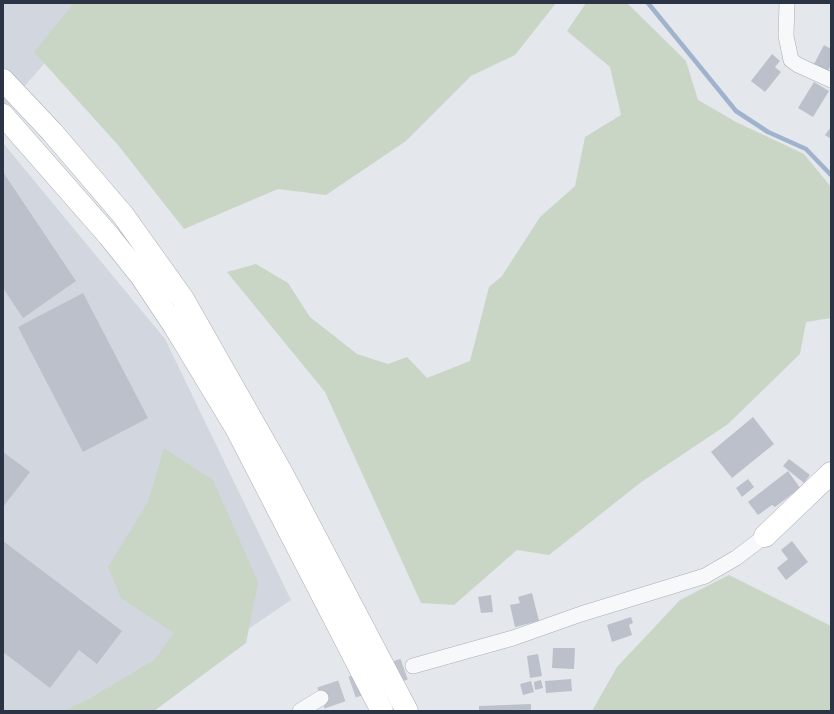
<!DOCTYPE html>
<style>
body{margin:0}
#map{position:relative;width:834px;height:714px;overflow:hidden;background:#e4e7ec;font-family:Quicksand,sans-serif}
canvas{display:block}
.frame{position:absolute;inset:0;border:4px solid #2b3445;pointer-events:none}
</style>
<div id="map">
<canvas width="834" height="714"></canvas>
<div class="frame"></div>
</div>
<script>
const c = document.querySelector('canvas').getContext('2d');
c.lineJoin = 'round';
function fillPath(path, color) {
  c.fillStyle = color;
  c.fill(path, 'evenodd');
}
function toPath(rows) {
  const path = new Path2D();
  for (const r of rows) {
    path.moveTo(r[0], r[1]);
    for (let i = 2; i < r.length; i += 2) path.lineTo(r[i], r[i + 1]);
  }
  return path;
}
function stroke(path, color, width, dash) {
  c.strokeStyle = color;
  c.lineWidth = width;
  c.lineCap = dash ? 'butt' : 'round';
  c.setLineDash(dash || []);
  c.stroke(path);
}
const built = toPath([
 [3,3,97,3,3,111],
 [3,143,165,339,291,600,128,711,3,711]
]);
const green = toPath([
 [74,3,556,3,515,55,471,76,406,141,326,195,278,189,184,229,118,145,34,52],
 [586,3,627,3,686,61,698,100,736,122,804,154,831,187,831,318,806,322,800,354,728,424,640,483,549,555,517,550,454,605,421,603,325,392,227,272,256,264,288,283,310,317,357,354,388,364,407,357,427,378,470,361,489,287,502,276,540,217,575,186,585,137,621,115,610,67,567,31],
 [164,448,213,480,258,582,246,643,154,711,63,711,87,700,154,660,174,633,121,598,108,567,148,502],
 [729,575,831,626,831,711,592,711,617,667,680,600]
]);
const stream = toPath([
 [648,3,736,111,768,132,806,149,831,175]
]);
const building = toPath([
 [824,45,831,49,831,65,828,71,814,64],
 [772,54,780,61,775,67,781,72,765,92,751,81],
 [814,82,829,91,813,117,798,108],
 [831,127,831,139,825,135],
 [3,172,76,281,23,318,3,288],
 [83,293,148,418,83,452,18,327],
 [753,417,774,444,732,478,711,452],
 [3,452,30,472,3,507],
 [789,459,810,475,804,483,783,466],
 [788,471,800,488,775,507,772,505,758,515,748,502],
 [748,479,754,487,742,497,736,488],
 [3,541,122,631,97,664,79,650,50,688,3,652],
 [792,541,808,562,786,580,777,568,788,559,781,550],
 [532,593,539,621,515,627,510,605,520,603,518,597],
 [491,595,493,612,481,613,478,597],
 [631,617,633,623,629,625,632,635,612,642,607,625],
 [553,648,575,648,574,669,552,668],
 [538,654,542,676,530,678,527,656],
 [571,679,572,691,546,693,545,681],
 [541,680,543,688,535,690,534,682],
 [531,681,534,692,523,695,520,684],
 [531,704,531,711,479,711,479,706]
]);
const secondaryTunnel = toPath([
 [321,698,413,666]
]);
const street = toPath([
 [787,3,786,36,791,60,798,65,831,80],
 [413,666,513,638,581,614,705,576,736,558,765,536],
 [300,711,321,698]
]);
const secondary = toPath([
 [3,80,52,132,123,215,183,299,283,475,407,711],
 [3,115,109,236,141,276,175,327,236,428,382,711],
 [765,536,831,473]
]);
fillPath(built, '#d2d6de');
fillPath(green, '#c9d6c5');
stroke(stream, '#9fb4cc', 4.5);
fillPath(building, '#bbc0ca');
stroke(secondaryTunnel, '#bfc3cb', 22, [22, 11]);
stroke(street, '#a9aeb7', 16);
stroke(secondary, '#a9aeb7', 23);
stroke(street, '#f7f8fa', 15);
stroke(secondary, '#fff', 22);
</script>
